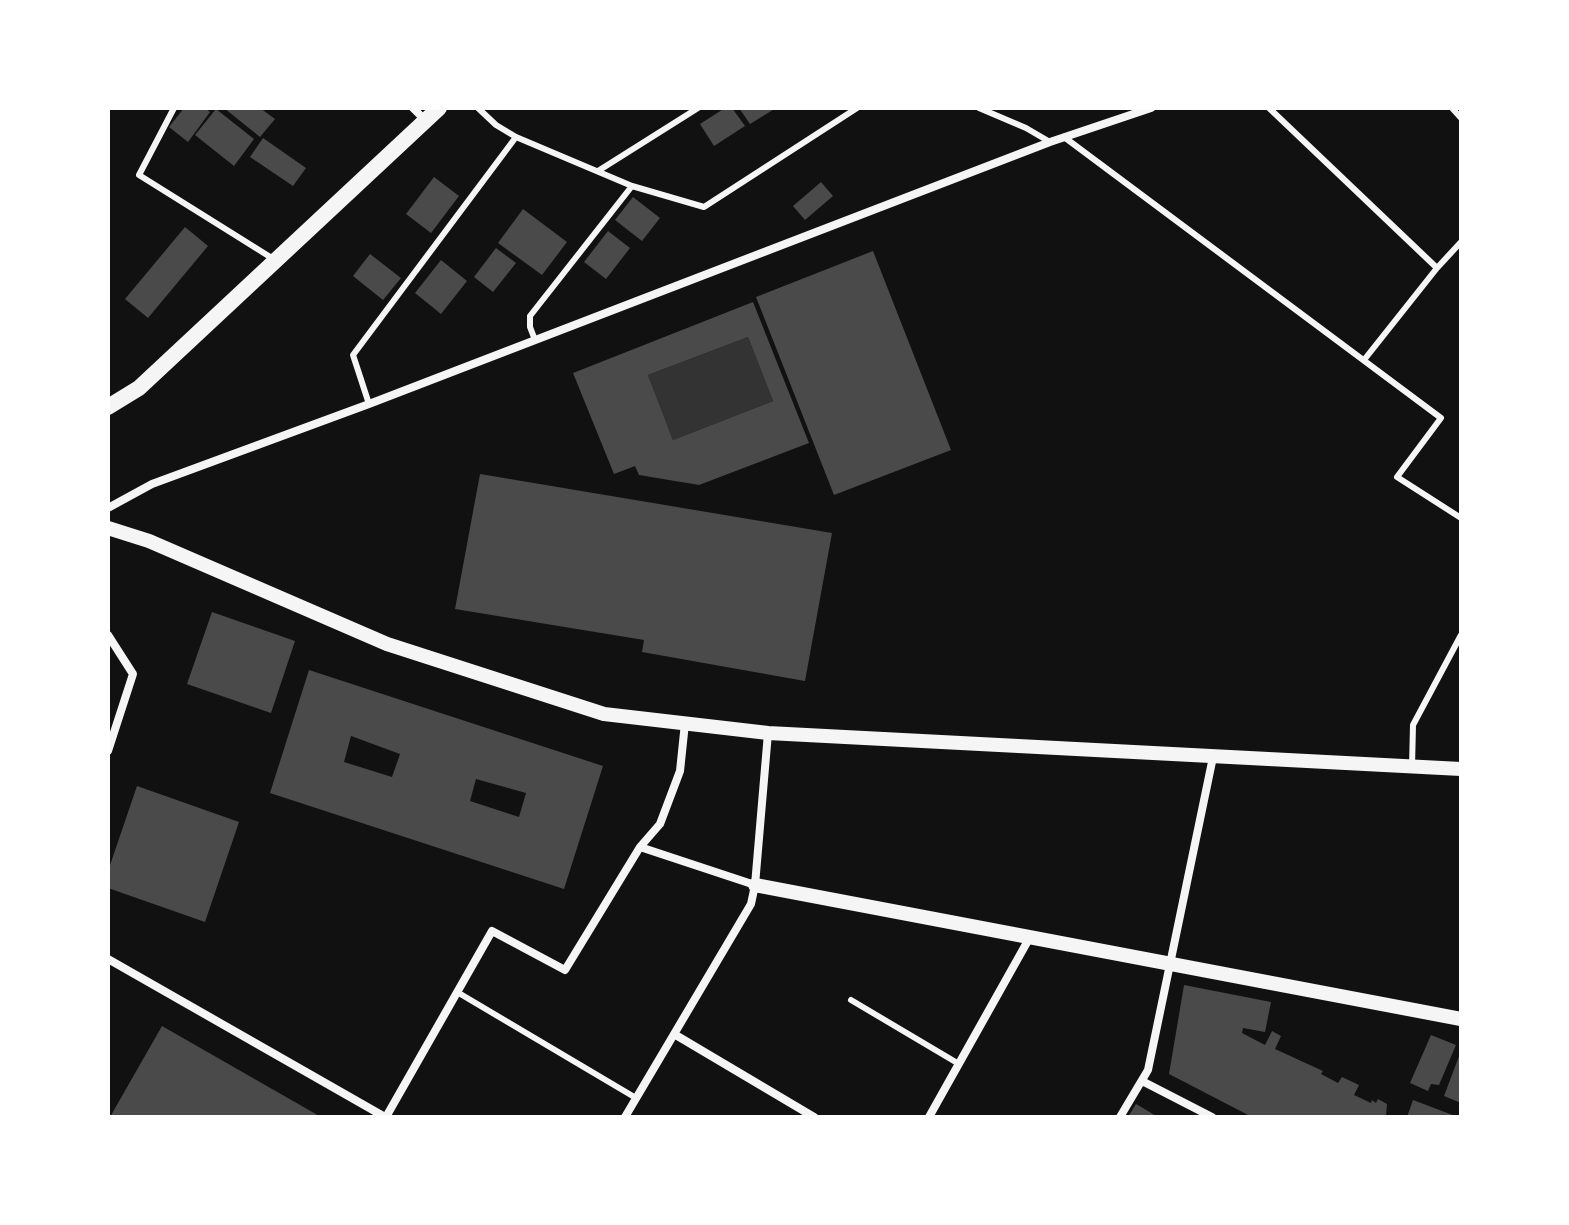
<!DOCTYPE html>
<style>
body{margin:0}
#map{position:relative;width:1569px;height:1225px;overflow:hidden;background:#111;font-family:"Roboto Condensed",sans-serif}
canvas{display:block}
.frame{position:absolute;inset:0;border:110px solid #fff;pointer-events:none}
</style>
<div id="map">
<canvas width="1569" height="1225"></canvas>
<div class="frame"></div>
</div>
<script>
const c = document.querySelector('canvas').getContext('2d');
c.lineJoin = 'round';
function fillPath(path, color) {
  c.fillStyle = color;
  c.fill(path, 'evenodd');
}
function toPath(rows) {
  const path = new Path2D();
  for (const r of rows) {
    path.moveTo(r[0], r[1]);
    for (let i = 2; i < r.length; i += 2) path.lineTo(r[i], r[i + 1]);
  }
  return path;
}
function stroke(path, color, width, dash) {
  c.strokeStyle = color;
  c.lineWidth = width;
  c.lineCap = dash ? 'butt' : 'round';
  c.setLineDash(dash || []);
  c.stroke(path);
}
const water = toPath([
 [748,337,773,401,673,440,648,375]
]);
const building = toPath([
 [184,108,205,108,210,112,188,142,169,127],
 [224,108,260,108,275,119,260,137],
 [725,108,732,108,745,126,714,146,700,124],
 [739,108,776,108,750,124],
 [216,109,254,139,234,166,195,135],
 [263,138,306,168,293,186,250,157],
 [434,177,459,196,431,233,406,214],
 [821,182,833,196,805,220,793,206],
 [633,197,660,218,642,241,615,220],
 [523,209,567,242,542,275,498,243],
 [185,227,208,246,148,318,125,299],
 [608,231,630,248,606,279,584,262],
 [496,248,516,263,493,292,474,277],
 [873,251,951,450,834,495,756,297],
 [370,254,401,278,383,300,353,276],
 [441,260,467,281,441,314,415,293],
 [753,302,809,443,699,485,639,475,635,466,614,474,573,373],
 [748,337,773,401,673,440,648,375],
 [480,474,832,533,805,681,642,652,644,640,455,609],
 [212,612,295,641,271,713,187,684],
 [309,670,603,766,564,889,270,793],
 [351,736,400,754,392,777,344,762],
 [476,779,526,793,519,817,470,801],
 [137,786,239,822,205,922,108,888,108,871],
 [1184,985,1271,1002,1265,1032,1243,1028,1242,1033,1265,1045,1272,1031,1281,1036,1275,1049,1323,1071,1321,1074,1338,1083,1342,1077,1359,1085,1354,1095,1371,1103,1372,1100,1376,1103,1378,1099,1387,1104,1386,1117,1252,1117,1169,1074],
 [162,1026,321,1117,110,1117],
 [1431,1035,1456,1045,1439,1085,1431,1084,1428,1091,1410,1083],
 [1461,1051,1461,1103,1444,1096],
 [1413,1100,1458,1117,1407,1117],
 [1136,1104,1158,1117,1128,1117]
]);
const service = toPath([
 [174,108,139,175,275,260],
 [478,108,496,125,516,137,632,186,704,207,857,108],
 [979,108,1026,128,1050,142],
 [1269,108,1437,268],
 [1452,108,1461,118],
 [1064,137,1441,418,1397,477,1461,518],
 [598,171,698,108],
 [535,340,530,327,530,316,632,186],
 [1364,360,1437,268,1461,242],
 [369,404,353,355,516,137],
 [1412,767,1413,725,1461,635],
 [457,992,636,1098],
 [851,1000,959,1064]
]);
const minor = toPath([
 [413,108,425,120],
 [108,508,152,484,369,404,1050,142,1151,108],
 [108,635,133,674,108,751],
 [640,847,755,885],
 [108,959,385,1117],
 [674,1034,814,1117],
 [1142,1081,1212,1117],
 [386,1117,492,931,565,970,640,847,660,824,680,771,685,723],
 [625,1117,751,904,755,885,768,733],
 [929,1117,1030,937],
 [1120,1117,1148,1070,1213,757]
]);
const tertiary = toPath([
 [108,528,149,541,387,644,604,714,768,733,1461,769],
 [755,885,1461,1019]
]);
const secondary = toPath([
 [108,407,139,388,439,108]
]);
fillPath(water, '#333');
fillPath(building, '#4a4a4a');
stroke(service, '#f5f5f5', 6);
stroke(minor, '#f5f5f5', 8);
stroke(tertiary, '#f5f5f5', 14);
stroke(secondary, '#f5f5f5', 16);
</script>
